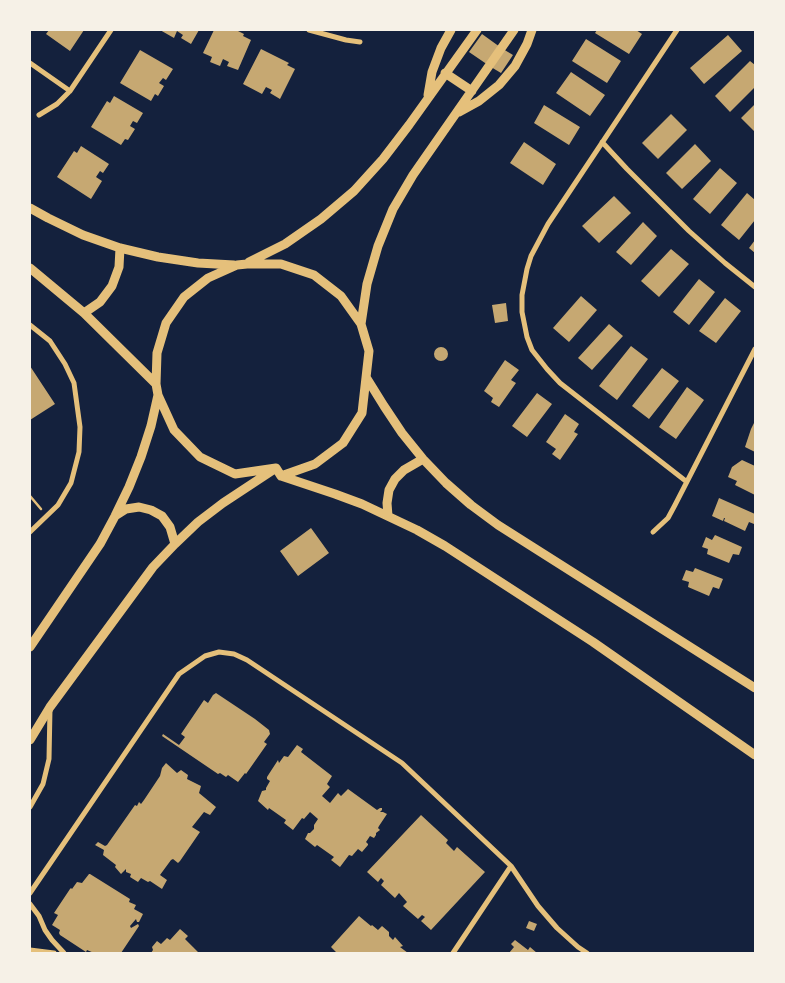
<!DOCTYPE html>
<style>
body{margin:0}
#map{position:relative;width:785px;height:983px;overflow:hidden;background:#14213d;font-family:Jost,sans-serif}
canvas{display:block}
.frame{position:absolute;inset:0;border:31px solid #f6f1e7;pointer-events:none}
</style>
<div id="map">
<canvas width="785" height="983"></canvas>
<div class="frame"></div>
</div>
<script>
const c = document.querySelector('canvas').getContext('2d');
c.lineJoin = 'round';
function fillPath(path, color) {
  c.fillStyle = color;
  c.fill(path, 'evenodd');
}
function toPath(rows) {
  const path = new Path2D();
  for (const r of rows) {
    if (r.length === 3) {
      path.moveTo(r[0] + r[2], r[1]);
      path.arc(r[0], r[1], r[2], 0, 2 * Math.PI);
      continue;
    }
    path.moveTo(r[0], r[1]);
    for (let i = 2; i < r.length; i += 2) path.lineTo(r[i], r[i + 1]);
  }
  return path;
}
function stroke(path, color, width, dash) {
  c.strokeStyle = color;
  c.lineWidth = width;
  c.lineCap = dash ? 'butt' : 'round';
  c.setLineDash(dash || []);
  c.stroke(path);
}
const building = toPath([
 [49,30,84,30,70,51,46,34],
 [160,30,199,30,191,44,181,38,183,35,177,31,174,38],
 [214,30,236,30,244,34,243,36,251,40,238,70,227,66,229,62,223,59,220,66,210,62,212,57,203,53],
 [597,30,636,30,642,34,629,54,595,33],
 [482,34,500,47,488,65,469,52],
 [728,35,742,51,704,84,690,68],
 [586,39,621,61,607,83,572,61],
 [261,49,289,63,287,65,295,69,280,99,270,93,272,90,266,87,262,94,243,84],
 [503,49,513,55,501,73,491,67],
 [140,50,173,69,166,80,163,78,159,83,164,86,158,96,155,94,151,101,120,83],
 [750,61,755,65,755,87,730,112,715,96],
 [571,72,605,95,590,116,556,93],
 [114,96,143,113,137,123,133,121,130,126,135,129,128,140,125,139,121,145,91,127,107,101,110,103],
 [755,104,755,132,741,118],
 [544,105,580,127,569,145,534,123],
 [671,114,687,130,658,159,642,143],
 [524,142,556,164,543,185,510,163],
 [695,144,711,161,682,189,666,173],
 [81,146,109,164,103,173,100,171,96,177,102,181,91,199,57,177,74,151,77,153],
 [720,168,737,183,710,214,693,199],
 [747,193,755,200,755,220,739,240,721,225],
 [614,196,631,213,599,243,582,226],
 [643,222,657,236,631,265,616,252],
 [755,240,755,253,749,248],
 [671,249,689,264,659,297,641,281],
 [699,279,715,292,689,325,673,312],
 [581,296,597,310,569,342,553,328],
 [725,298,741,311,716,343,699,331],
 [506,303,508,321,495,323,492,305],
 [609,324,623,336,592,370,578,358],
 [631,346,648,359,617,400,599,386],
 [441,354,7],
 [505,360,519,370,511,380,516,383,499,407,491,402,493,398,484,391],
 [30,366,55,404,30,420],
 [662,368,679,381,649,419,632,406],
 [687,387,704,400,676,439,659,427],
 [537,393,552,404,527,437,512,426],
 [565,414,579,424,574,432,578,434,560,460,552,454,556,449,546,442],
 [755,421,755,452,745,447,751,429],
 [742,460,755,466,755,495,735,485,737,481,728,477,732,467],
 [719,498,755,514,754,524,749,522,745,531,724,521,725,518,724,518,723,521,712,516],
 [311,528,329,553,298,576,280,551],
 [715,535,742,547,739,555,733,554,729,563,707,554,708,549,702,547,706,537,712,540],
 [695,568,723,579,719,589,713,587,709,596,688,587,689,582,682,580,686,570,693,572],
 [216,693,255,719,269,730,270,734,264,742,267,744,246,774,245,773,238,782,228,775,226,777,220,773,218,774,162,736,163,734,179,745,185,737,181,734,204,700,208,703,213,695],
 [297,745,303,749,301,752,332,776,327,784,330,787,322,796,330,803,338,793,341,796,348,789,377,810,380,808,382,808,382,810,380,812,383,812,387,814,379,826,378,828,380,830,376,833,376,835,374,838,370,836,366,842,368,844,368,845,362,852,358,849,352,856,349,855,340,867,331,860,334,857,317,845,315,847,305,839,308,833,310,833,314,829,314,825,318,819,310,812,304,819,302,818,293,830,284,823,286,820,269,808,268,810,258,801,262,791,266,790,266,788,270,781,267,779,267,777,278,760,279,763,284,756,288,757],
 [166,763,177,773,181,770,188,775,187,779,201,786,199,793,216,807,210,815,204,812,192,827,200,832,180,861,178,863,173,859,171,860,160,875,167,880,162,889,150,881,148,882,141,878,138,882,130,877,131,874,126,872,126,869,121,874,115,867,116,865,103,855,104,850,95,845,98,842,105,846,107,845,135,805,137,806,139,802,141,804,144,800,160,776,162,768],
 [421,815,448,840,446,843,454,851,457,847,485,872,431,930,421,921,425,917,422,915,418,919,403,906,407,902,399,893,395,898,381,885,384,881,381,878,378,882,367,872],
 [89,874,90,874,130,899,129,902,136,905,134,909,143,914,139,922,137,922,136,919,130,926,131,928,138,924,139,926,121,953,118,952,117,953,96,953,94,952,94,953,87,950,86,952,60,935,59,933,60,930,52,925,58,915,54,913,70,889,71,888,72,889,77,882,82,883],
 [359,916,371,926,372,925,378,930,382,926,389,932,389,936,393,940,395,937,403,946,400,947,408,953,337,953,331,947],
 [529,921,537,924,534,931,526,928],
 [180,929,188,936,185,939,199,953,151,953,153,950,152,947,157,941,161,944,167,938,170,940],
 [515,940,528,950,530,947,537,953,509,953,514,947,511,944]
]);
const path = toPath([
 [30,496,41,509]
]);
const minor = toPath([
 [309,30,346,40,360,42],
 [677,30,548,224,531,256,527,269,522,295,522,312,527,337,532,350,547,369,560,383,687,482],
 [30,63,70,91],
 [39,115,57,104,70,91,111,30],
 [602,142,627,169,689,231,725,263,755,287],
 [30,325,50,341,65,364,74,383,80,427,79,452,71,483,58,505,30,532],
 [653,532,668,518,675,505,755,349],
 [30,807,43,784,49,759,50,709],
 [30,893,179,674,205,656,219,652,234,654,247,660,402,763,511,866,538,906,557,928,578,947,587,953],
 [30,904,39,916,45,930,52,940,64,953],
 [30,950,54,953],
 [453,953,511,866]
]);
const tertiary = toPath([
 [445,73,472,91],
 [428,95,432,72,441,48,451,30],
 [459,112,479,101,499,85,515,66,527,44,532,30],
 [30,208,48,218,83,235,120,248,158,257,198,263,234,265],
 [249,262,285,244,321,219,354,191,383,159,409,125,477,30],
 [247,264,281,264,314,275,341,296,361,324,369,351,362,413,343,443,315,464,281,476,276,468,235,474,200,457,174,430,158,395,156,384,157,353,166,323,184,297,208,278,237,265,247,264],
 [30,268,84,313,156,384],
 [84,313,100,302,112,286,119,267,120,248],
 [361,324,367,284,378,246,393,209,413,175,514,30],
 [366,377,384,406,402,433,423,459,446,483,471,505,498,525,755,688],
 [281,476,335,494,362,504,417,530,445,546,593,642,755,755],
 [115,516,126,509,139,507,151,510,162,516,170,527,175,544],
 [388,516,387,503,389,490,395,479,404,470,423,459],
 [30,647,100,544,115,516,129,487,141,457,151,426,158,395],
 [30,740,50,707,153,567,175,544,198,522,223,503,273,470]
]);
fillPath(building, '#c6a872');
stroke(path, '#e5c07b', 2.5);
stroke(minor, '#e5c07b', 5);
stroke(tertiary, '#e5c07b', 9);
</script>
